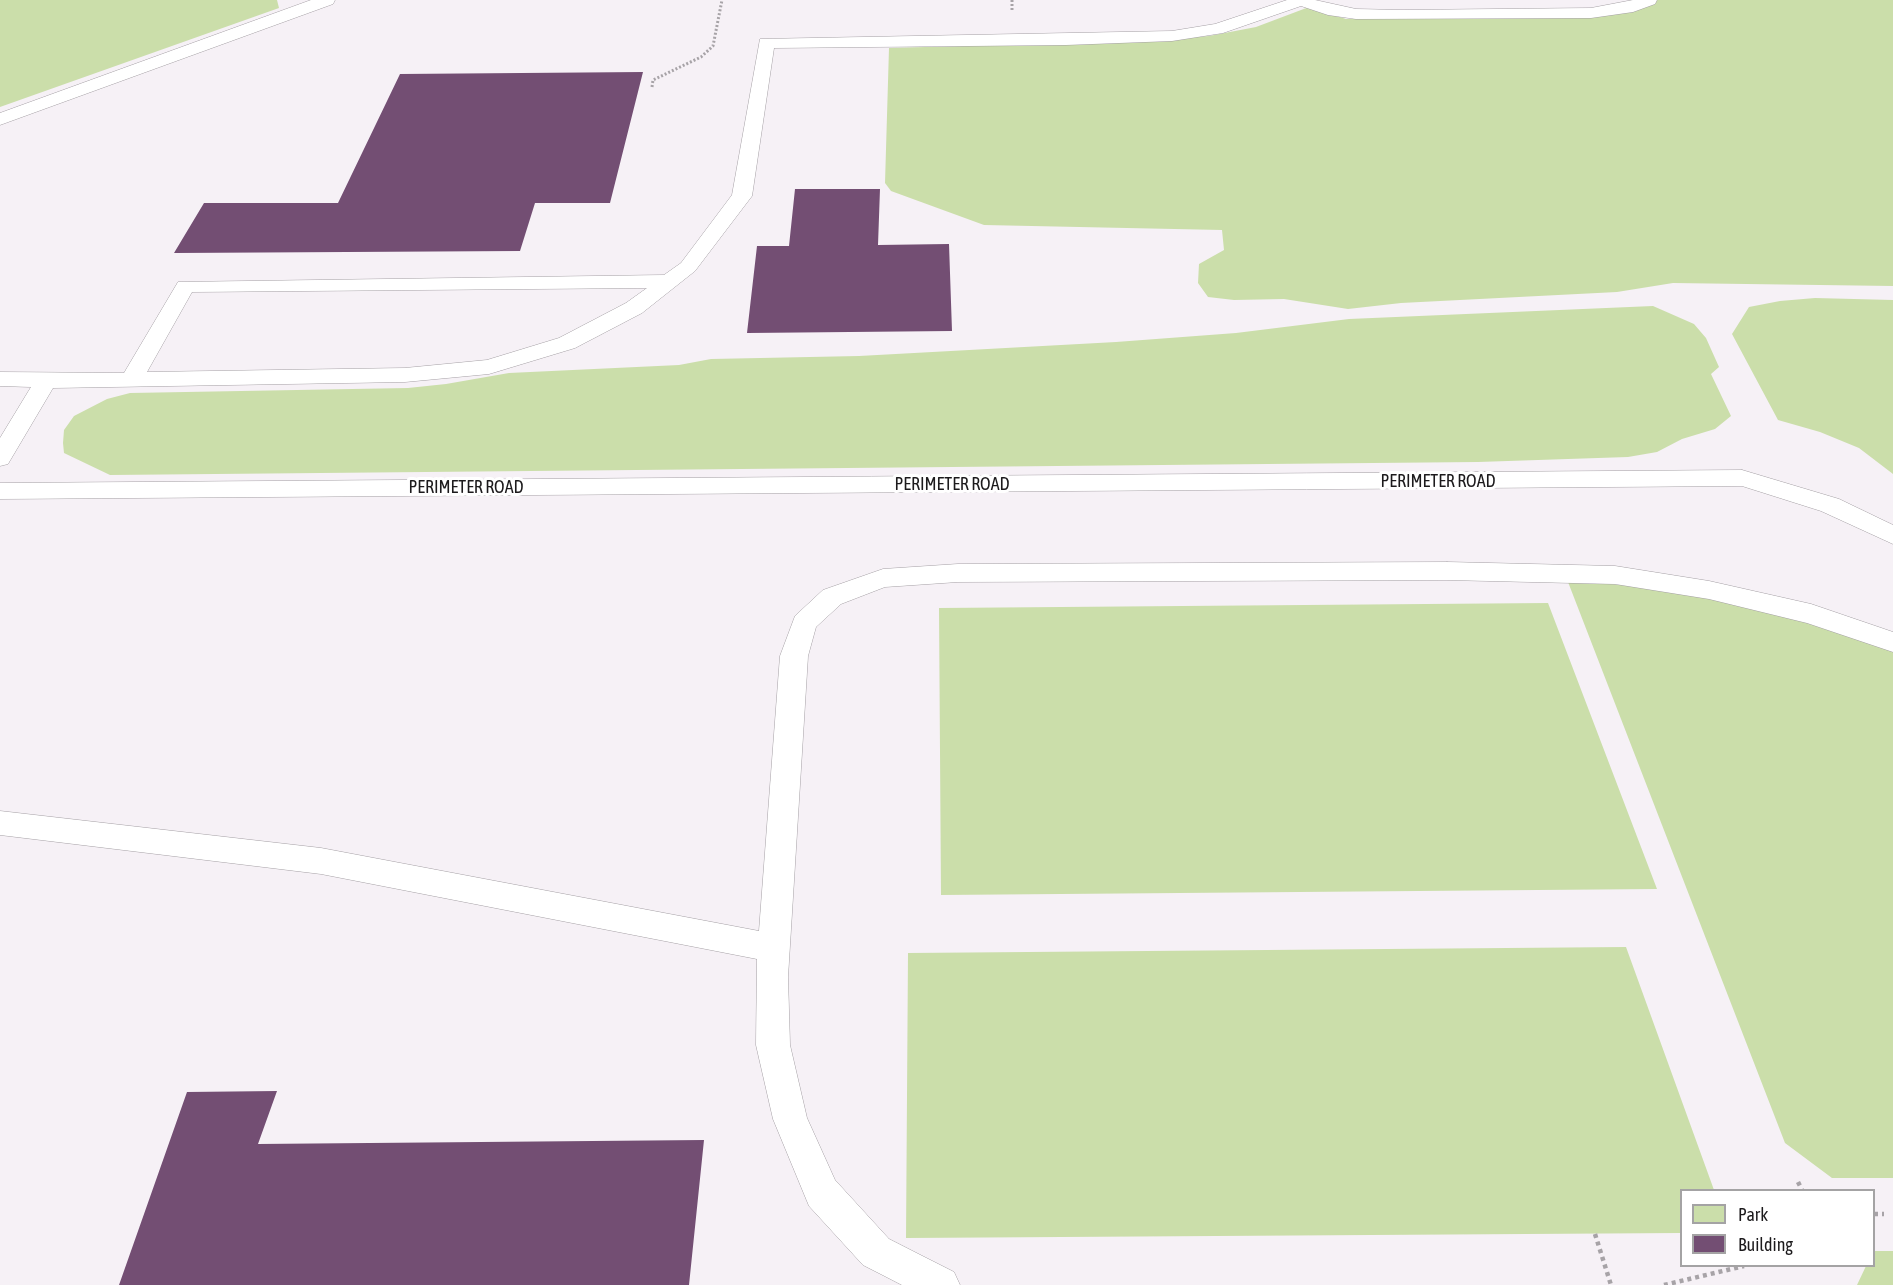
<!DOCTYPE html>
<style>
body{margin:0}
#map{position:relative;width:1893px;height:1285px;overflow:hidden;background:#f6f1f6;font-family:"Asap Condensed",sans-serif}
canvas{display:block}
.legend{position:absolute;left:1680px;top:1189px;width:195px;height:78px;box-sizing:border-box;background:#fff;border:2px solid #a4a3a4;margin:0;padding:8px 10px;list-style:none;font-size:18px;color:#1c1a1c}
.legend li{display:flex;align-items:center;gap:12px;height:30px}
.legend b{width:30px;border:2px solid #a4a3a4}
</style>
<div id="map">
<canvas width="1893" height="1285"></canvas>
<ul class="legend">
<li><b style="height:16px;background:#cbdeaa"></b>Park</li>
<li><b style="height:16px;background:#734e73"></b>Building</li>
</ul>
</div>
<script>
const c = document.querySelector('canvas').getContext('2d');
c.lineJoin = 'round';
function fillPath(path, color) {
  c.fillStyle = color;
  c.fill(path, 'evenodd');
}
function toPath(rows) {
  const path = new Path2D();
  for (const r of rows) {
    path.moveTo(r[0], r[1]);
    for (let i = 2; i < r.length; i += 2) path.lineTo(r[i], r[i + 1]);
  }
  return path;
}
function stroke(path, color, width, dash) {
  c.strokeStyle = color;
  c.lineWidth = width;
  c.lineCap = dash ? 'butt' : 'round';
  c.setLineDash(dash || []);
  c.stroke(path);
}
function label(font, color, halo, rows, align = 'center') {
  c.font = font + ' "Asap Condensed",sans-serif';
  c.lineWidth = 6;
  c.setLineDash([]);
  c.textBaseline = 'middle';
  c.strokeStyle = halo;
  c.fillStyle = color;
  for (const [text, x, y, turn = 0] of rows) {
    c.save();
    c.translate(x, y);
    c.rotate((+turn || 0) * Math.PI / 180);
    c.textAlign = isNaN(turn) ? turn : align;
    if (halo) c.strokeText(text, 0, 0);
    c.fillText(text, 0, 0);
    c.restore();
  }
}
const green = toPath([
 [0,0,277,0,279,8,0,107],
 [1658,0,1893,0,1893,286,1673,283,1617,292,1401,303,1348,309,1284,299,1234,300,1208,297,1198,283,1199,264,1224,250,1222,230,984,225,891,191,885,183,889,48,1141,41,1209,36,1256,27,1309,7,1346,19,1537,17],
 [1815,298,1893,300,1893,474,1859,448,1820,432,1778,420,1732,334,1749,307,1780,301],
 [1653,306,1694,324,1706,338,1719,367,1711,374,1731,416,1715,429,1682,439,1657,452,1628,457,1478,462,110,475,64,453,63,443,64,430,74,416,107,399,130,393,408,388,446,384,509,373,679,365,711,359,859,356,1116,342,1236,333,1349,319],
 [1568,582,1632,585,1702,597,1789,616,1893,651,1893,1178,1832,1178,1785,1143],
 [1548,603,1657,889,941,895,939,608],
 [1626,947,1714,1190,1682,1190,1681,1233,906,1238,908,953],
 [1874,1251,1893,1251,1893,1285,1857,1285,1866,1266,1874,1266]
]);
const building = toPath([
 [643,72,610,203,535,203,520,251,174,253,204,203,338,203,400,74],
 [795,189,880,189,878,245,949,244,952,331,747,333,757,246,789,246],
 [277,1091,258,1144,704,1140,689,1285,119,1285,187,1092]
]);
const pathFar1 = toPath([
 [1012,0,1012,11],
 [652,87,653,80,701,57,713,46,722,0]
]);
const path = toPath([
 [1798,1182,1802,1190],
 [1874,1214,1884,1214],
 [1595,1234,1611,1285],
 [1664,1285,1744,1266]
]);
const service = toPath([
 [311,0,335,0,333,4,0,125,0,113,311,0],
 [1287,0,1315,0,1356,9,1402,10,1591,8,1633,0,1657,0,1655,4,1633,12,1591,18,1356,19,1328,15,1301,6,1223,33,1172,41,1066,45,774,48,752,196,695,271,642,313,575,348,489,374,405,382,53,388,8,464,0,466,0,438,31,387,0,386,0,372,124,373,178,282,664,275,681,263,732,195,760,39,1172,31,1215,24,1287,0],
 [647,288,626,303,559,338,487,360,405,368,147,372,192,292,647,288],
 [1742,470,1839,499,1893,525,1893,544,1821,511,1742,486,0,499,0,483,1742,470],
 [1447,562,1615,566,1709,581,1811,604,1893,632,1893,652,1807,623,1709,599,1615,584,1447,580,958,582,885,587,841,604,816,627,808,656,788,977,790,1045,807,1118,835,1180,889,1239,954,1272,960,1285,902,1285,863,1265,809,1206,773,1119,756,1045,757,959,321,874,0,835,0,811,321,848,759,931,780,656,795,616,823,590,883,569,958,564,1447,562]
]);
const streetNames = [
 ["PERIMETER ROAD",1438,481],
 ["PERIMETER ROAD",952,484],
 ["PERIMETER ROAD",466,487]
];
fillPath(green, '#cbdeaa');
fillPath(building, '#734e73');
stroke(service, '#a5a0a5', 1);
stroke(pathFar1, '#a7a3a7', 3, [2, 2]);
stroke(path, '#a7a3a7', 4.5, [4, 4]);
fillPath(service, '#fff');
label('18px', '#1c1a1c', '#fff', streetNames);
</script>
